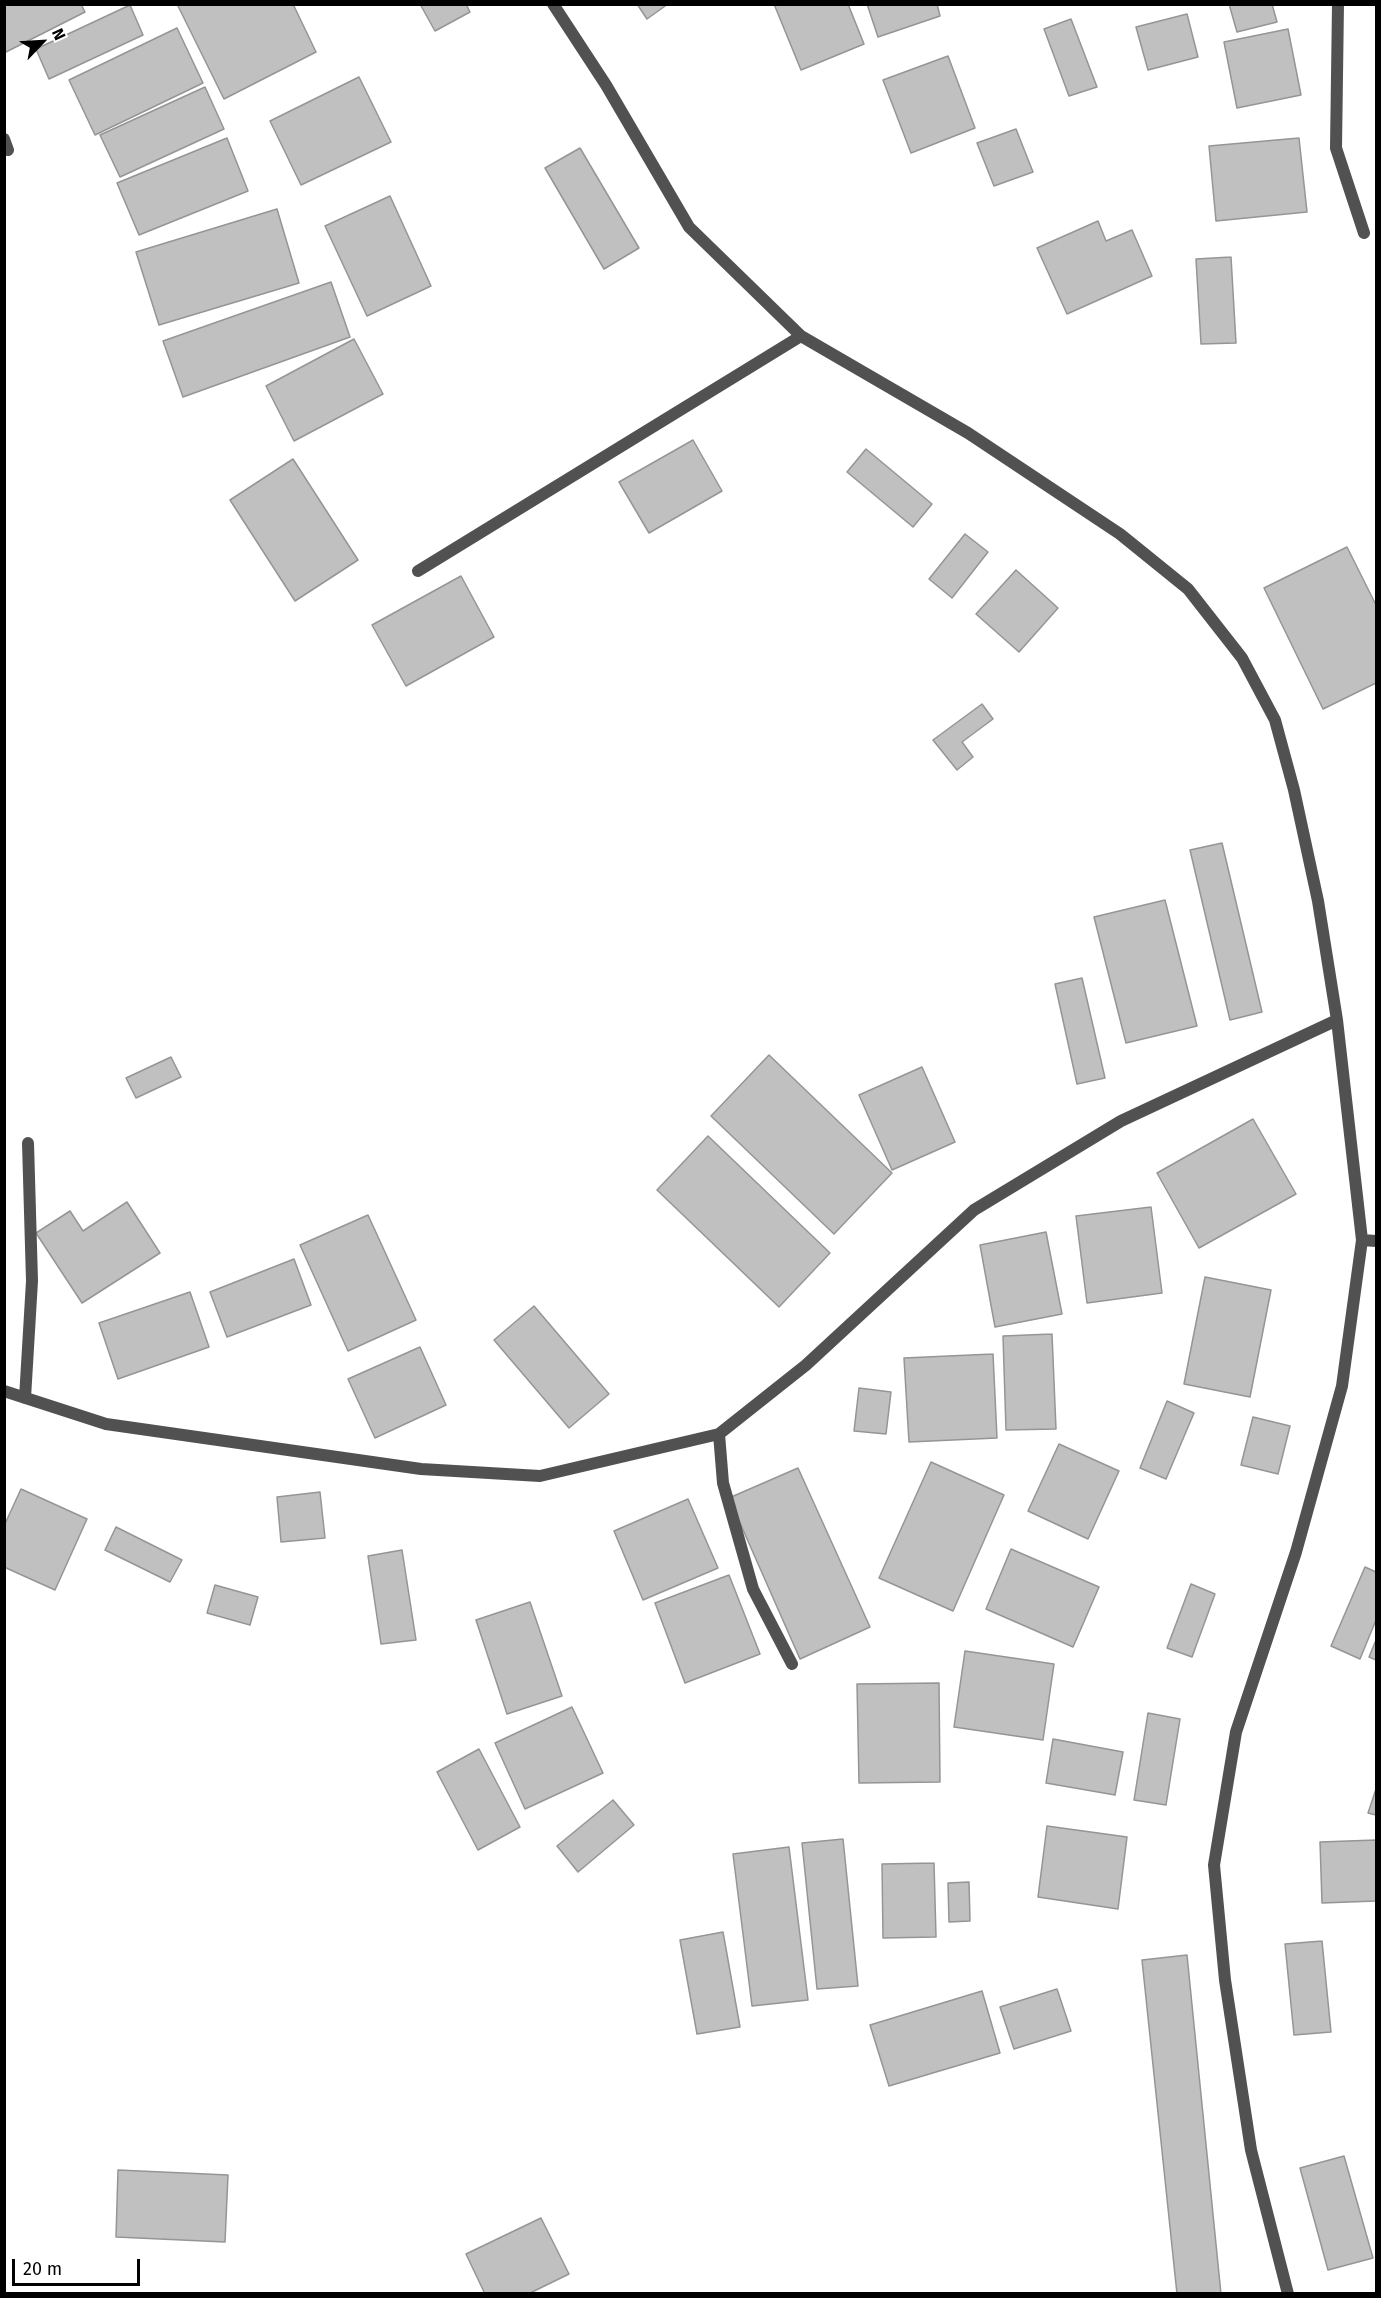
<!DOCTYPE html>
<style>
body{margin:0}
#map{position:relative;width:1381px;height:2298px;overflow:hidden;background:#fff;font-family:"Fira Sans",sans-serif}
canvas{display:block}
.frame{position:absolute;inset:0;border:6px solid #000;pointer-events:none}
.north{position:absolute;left:12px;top:12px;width:60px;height:60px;-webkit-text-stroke:4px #fff;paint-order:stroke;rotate:65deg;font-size:16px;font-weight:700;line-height:24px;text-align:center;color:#000}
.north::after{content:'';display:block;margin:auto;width:21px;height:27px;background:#000;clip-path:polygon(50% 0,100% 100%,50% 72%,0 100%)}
.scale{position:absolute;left:12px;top:2259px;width:128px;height:27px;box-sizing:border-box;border:3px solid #000;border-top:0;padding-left:8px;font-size:18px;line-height:21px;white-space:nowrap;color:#000;-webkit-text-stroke:4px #fff;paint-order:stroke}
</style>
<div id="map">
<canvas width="1381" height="2298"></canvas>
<div class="frame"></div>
<div class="north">N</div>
<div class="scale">20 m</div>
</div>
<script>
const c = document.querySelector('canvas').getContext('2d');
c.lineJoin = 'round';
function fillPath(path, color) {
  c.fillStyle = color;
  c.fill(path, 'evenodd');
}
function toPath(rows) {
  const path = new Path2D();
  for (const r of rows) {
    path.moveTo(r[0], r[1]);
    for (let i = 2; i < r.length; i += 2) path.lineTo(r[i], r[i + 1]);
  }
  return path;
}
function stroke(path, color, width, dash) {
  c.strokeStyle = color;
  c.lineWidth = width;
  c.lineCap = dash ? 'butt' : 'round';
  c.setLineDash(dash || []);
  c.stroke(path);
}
const building = toPath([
 [4,4,81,4,85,12,4,53,4,4],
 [177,4,293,4,316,52,224,99,177,4],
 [420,4,466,4,470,12,435,31,420,4],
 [637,4,668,4,647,19,637,4],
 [774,4,848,4,864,44,801,70,774,4],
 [867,4,937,4,940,16,878,37,867,4],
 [1229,4,1272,4,1277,22,1237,32,1229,4],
 [130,5,143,35,49,79,36,49,130,5],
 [1187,14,1198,57,1148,70,1136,27,1187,14],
 [1071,19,1097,87,1069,96,1044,29,1071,19],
 [177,28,203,83,95,135,69,80,177,28],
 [1288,29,1301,95,1237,108,1224,42,1288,29],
 [948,56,975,128,911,153,883,80,948,56],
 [359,77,391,142,301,185,270,121,359,77],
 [205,87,224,129,120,177,100,135,205,87],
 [1016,129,1033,172,994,186,977,143,1016,129],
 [227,138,248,191,139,235,117,183,227,138],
 [1299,138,1307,212,1216,221,1209,146,1299,138],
 [580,148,639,248,604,269,545,168,580,148],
 [390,196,431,286,367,316,325,226,390,196],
 [277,209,299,283,159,325,136,252,277,209],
 [1098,221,1106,241,1132,230,1152,276,1067,314,1037,248,1098,221],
 [1231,257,1236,343,1201,344,1196,259,1231,257],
 [331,282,350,337,183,397,163,341,331,282],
 [354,339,383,394,294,441,266,386,354,339],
 [693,440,722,491,649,533,619,482,693,440],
 [866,449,932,504,913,527,847,472,866,449],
 [293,459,358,560,295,601,230,500,293,459],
 [965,534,988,552,952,598,929,579,965,534],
 [1347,547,1376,605,1376,683,1323,709,1264,588,1347,547],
 [1016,570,1058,608,1019,652,976,614,1016,570],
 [461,576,494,637,406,686,372,625,461,576],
 [982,704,993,719,962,742,973,757,957,770,933,740,982,704],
 [1222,843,1262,1012,1230,1020,1190,850,1222,843],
 [1165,900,1197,1026,1126,1043,1094,917,1165,900],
 [1082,978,1105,1078,1077,1084,1055,984,1082,978],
 [769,1055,892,1173,834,1234,711,1116,769,1055],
 [171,1057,181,1077,136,1098,126,1078,171,1057],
 [922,1067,955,1142,892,1170,859,1095,922,1067],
 [1253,1119,1296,1194,1199,1248,1157,1173,1253,1119],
 [708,1136,830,1253,779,1307,657,1190,708,1136],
 [127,1202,160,1253,82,1303,36,1233,70,1211,83,1231,127,1202],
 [1151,1207,1162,1293,1087,1303,1076,1216,1151,1207],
 [368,1215,416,1320,348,1351,300,1245,368,1215],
 [1046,1232,1062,1314,995,1327,980,1245,1046,1232],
 [294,1259,311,1305,227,1337,210,1292,294,1259],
 [1205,1277,1271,1290,1250,1397,1184,1384,1205,1277],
 [190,1292,209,1347,118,1379,99,1323,190,1292],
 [534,1306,609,1394,569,1428,494,1340,534,1306],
 [1052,1334,1056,1429,1006,1430,1003,1336,1052,1334],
 [420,1347,446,1405,375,1438,348,1379,420,1347],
 [993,1354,997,1438,909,1442,904,1358,993,1354],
 [859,1388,891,1392,886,1434,854,1431,859,1388],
 [1167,1401,1194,1413,1166,1479,1140,1468,1167,1401],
 [1253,1417,1290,1426,1278,1474,1241,1465,1253,1417],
 [1059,1444,1119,1471,1088,1539,1028,1511,1059,1444],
 [931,1462,1004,1495,953,1611,879,1578,931,1462],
 [798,1468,870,1627,800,1659,729,1498,798,1468],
 [21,1489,87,1519,55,1590,4,1567,4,1526,21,1489],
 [320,1492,325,1538,281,1542,277,1497,320,1492],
 [688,1499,718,1568,643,1600,614,1531,688,1499],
 [116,1527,182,1560,170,1582,105,1550,116,1527],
 [1011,1549,1099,1587,1073,1647,986,1609,1011,1549],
 [402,1550,416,1640,381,1644,368,1556,402,1550],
 [1365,1567,1376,1572,1376,1620,1360,1659,1331,1646,1365,1567],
 [729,1575,760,1654,685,1683,655,1603,729,1575],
 [1191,1584,1215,1594,1192,1657,1167,1648,1191,1584],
 [215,1585,258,1597,250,1625,207,1613,215,1585],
 [530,1602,562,1696,507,1714,476,1620,530,1602],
 [1376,1640,1376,1660,1369,1657,1376,1640],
 [965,1651,1054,1664,1043,1740,954,1727,965,1651],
 [939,1683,940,1782,859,1783,857,1684,939,1683],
 [572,1707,603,1773,525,1809,495,1743,572,1707],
 [1148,1713,1180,1719,1166,1805,1134,1800,1148,1713],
 [1053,1739,1123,1752,1115,1795,1046,1783,1053,1739],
 [479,1749,520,1827,478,1850,437,1772,479,1749],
 [1376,1789,1376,1815,1368,1813,1376,1789],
 [613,1800,634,1825,578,1872,557,1846,613,1800],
 [1047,1826,1127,1837,1118,1909,1038,1897,1047,1826],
 [843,1839,858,1986,817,1989,802,1843,843,1839],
 [1376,1840,1376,1901,1322,1903,1320,1842,1376,1840],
 [789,1847,808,2000,752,2006,733,1854,789,1847],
 [934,1863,936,1937,883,1938,882,1864,934,1863],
 [969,1882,970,1921,949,1922,948,1883,969,1882],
 [723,1932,740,2027,697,2034,680,1940,723,1932],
 [1322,1941,1331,2032,1294,2035,1285,1944,1322,1941],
 [1187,1955,1221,2294,1177,2294,1142,1960,1187,1955],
 [1057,1989,1071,2031,1014,2049,1000,2007,1057,1989],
 [982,1991,1000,2053,889,2086,870,2025,982,1991],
 [1344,2156,1373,2258,1328,2270,1300,2168,1344,2156],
 [118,2170,228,2175,225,2242,116,2237,118,2170],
 [541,2218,569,2274,528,2294,485,2294,466,2254,541,2218]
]);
const minor = toPath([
 [553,4,606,85,689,227,801,336,968,433,1120,534,1188,589,1242,658,1275,720,1294,790,1318,901,1337,1020,1362,1240,1342,1386,1296,1552,1236,1732,1214,1865,1225,1980,1251,2150,1288,2294],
 [1338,4,1336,148,1364,233],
 [4,139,8,150],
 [418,571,801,336],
 [1362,1240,1376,1241],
 [4,1391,106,1424,421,1469,540,1476,719,1434,806,1365,974,1210,1121,1121,1337,1020],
 [25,1398,32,1281,28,1143],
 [719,1434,723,1483,753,1589,792,1664]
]);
fillPath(building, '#c0c0c0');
stroke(building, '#959595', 1.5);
stroke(minor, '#515151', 12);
</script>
